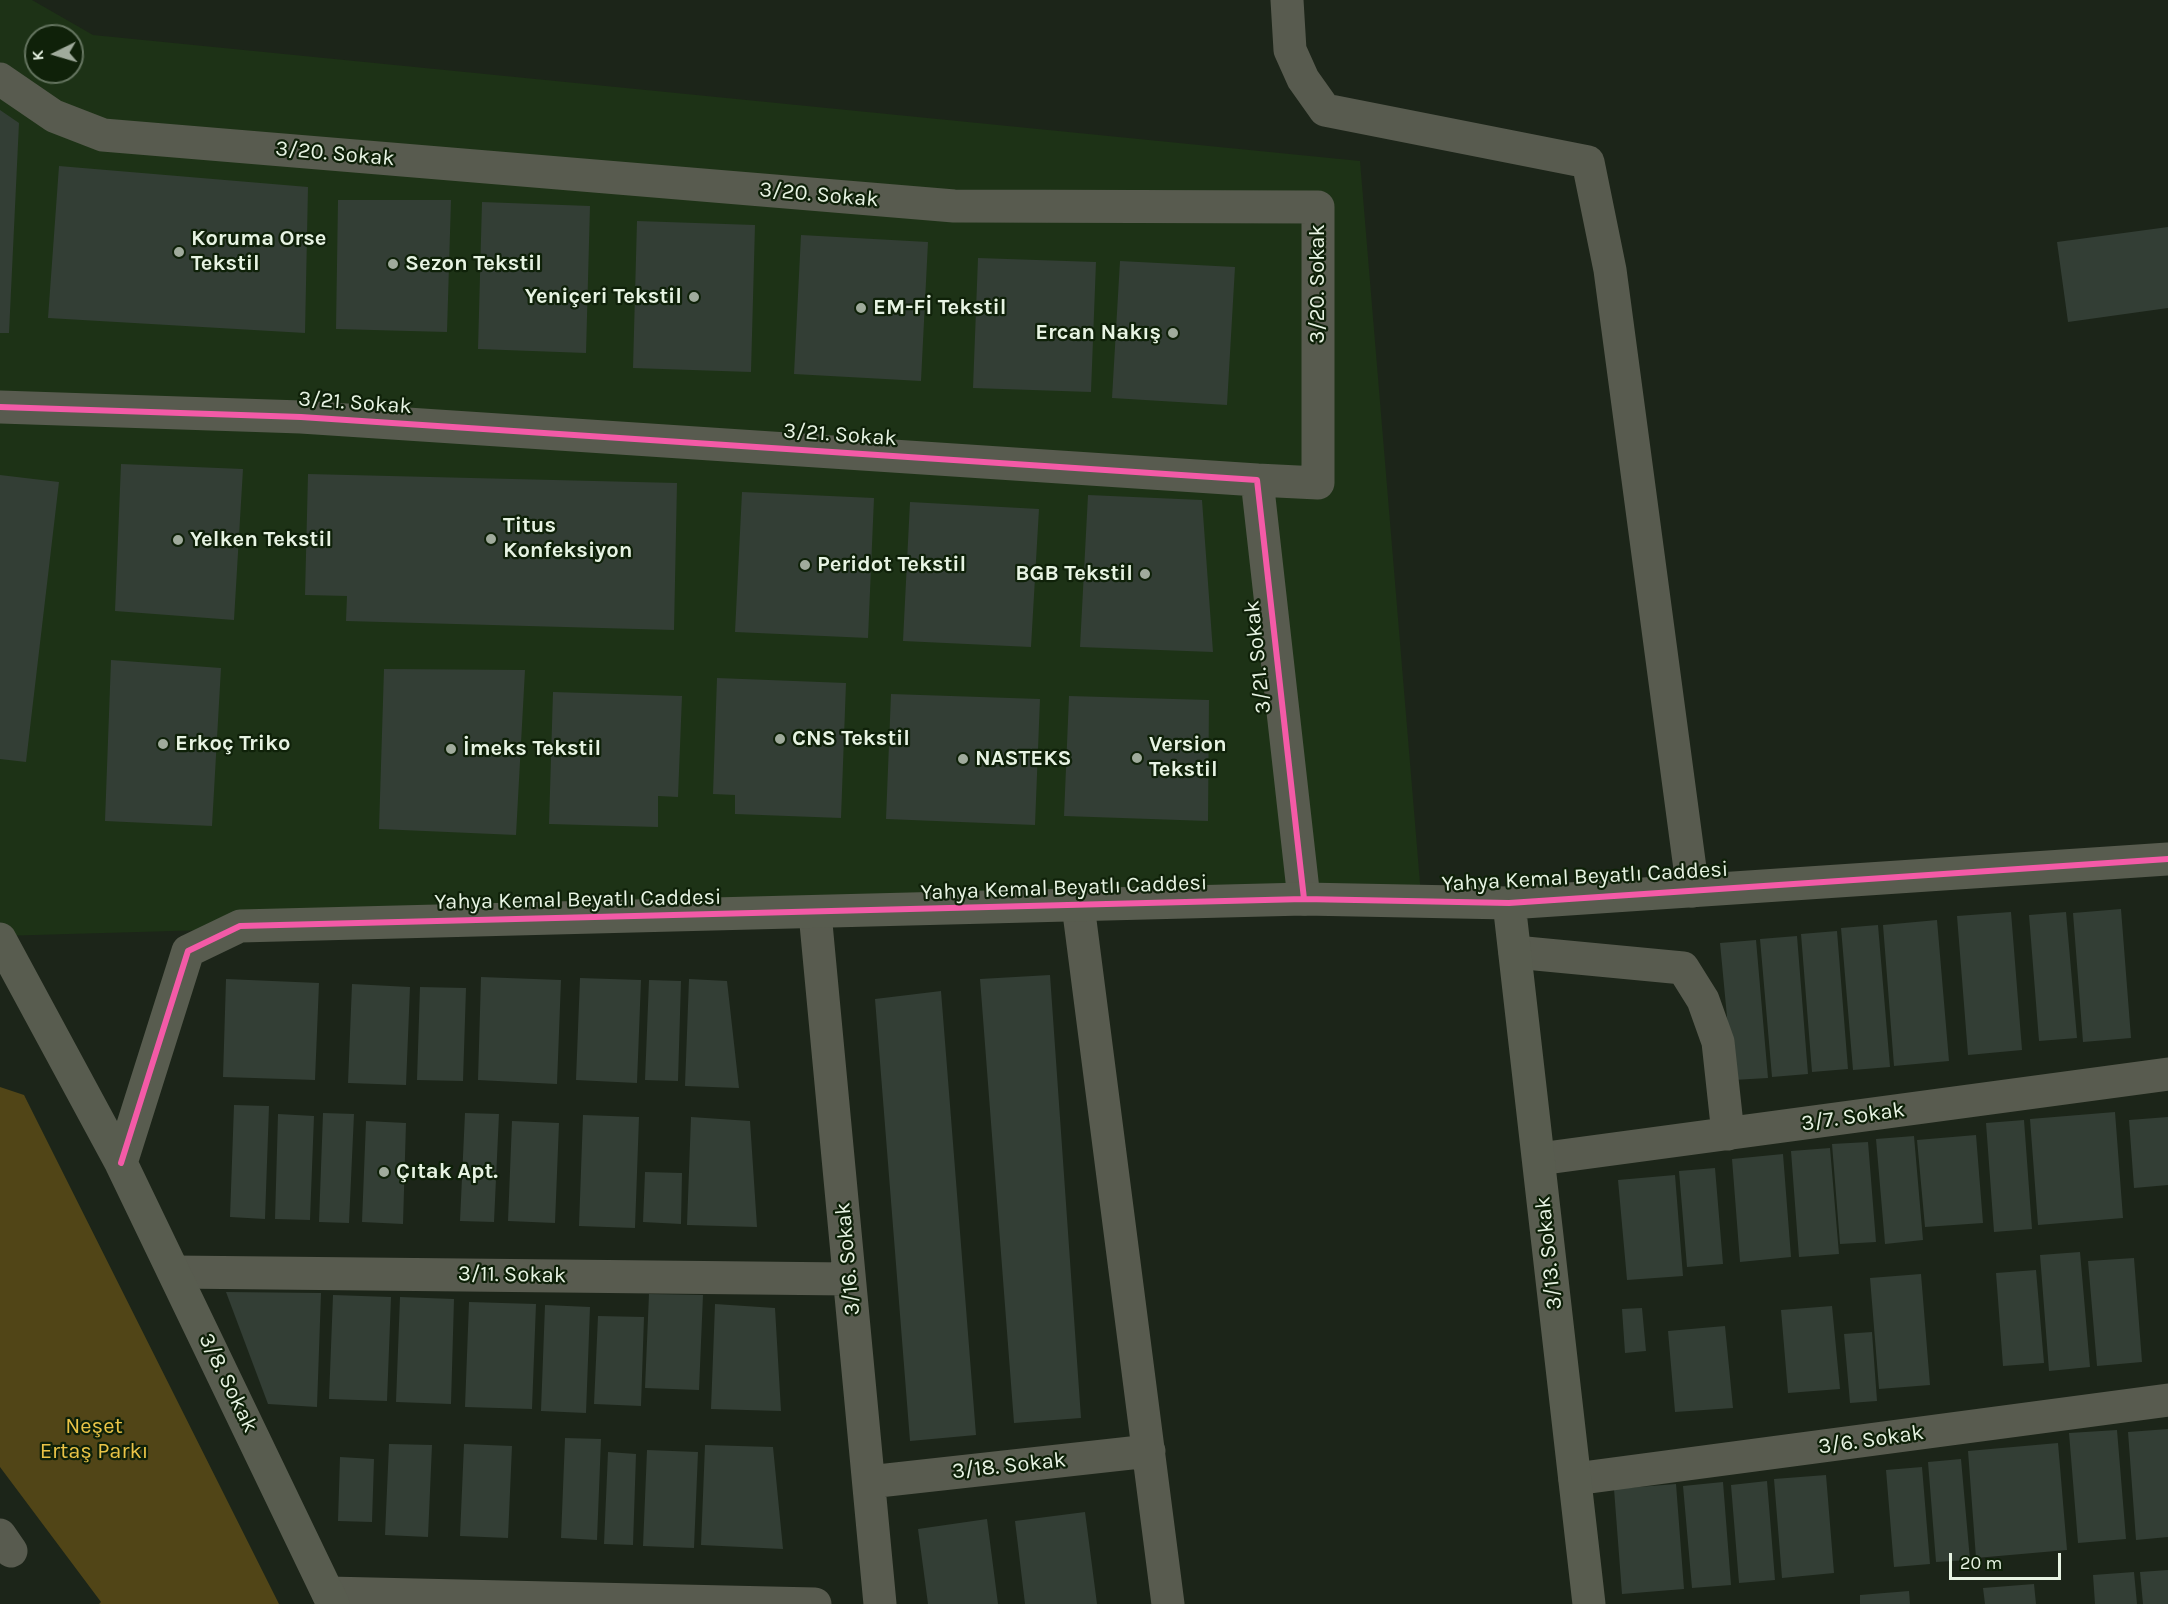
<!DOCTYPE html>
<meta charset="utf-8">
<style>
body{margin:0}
#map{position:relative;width:2168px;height:1604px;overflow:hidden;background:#1c2519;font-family:Karla,sans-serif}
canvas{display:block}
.north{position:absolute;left:24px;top:24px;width:60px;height:60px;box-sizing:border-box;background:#0f2109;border:2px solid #657560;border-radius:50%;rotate:265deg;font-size:16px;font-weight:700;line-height:24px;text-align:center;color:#e7f3e3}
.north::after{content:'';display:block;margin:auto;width:21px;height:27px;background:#a0ab9c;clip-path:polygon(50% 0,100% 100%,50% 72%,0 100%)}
.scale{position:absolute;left:1949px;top:1553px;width:112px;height:27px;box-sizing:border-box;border:3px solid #e7f3e3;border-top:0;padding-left:8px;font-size:18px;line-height:21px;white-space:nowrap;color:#e7f3e3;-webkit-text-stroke:4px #0f2109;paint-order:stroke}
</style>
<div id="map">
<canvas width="2168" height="1604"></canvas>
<div class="north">K</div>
<div class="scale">20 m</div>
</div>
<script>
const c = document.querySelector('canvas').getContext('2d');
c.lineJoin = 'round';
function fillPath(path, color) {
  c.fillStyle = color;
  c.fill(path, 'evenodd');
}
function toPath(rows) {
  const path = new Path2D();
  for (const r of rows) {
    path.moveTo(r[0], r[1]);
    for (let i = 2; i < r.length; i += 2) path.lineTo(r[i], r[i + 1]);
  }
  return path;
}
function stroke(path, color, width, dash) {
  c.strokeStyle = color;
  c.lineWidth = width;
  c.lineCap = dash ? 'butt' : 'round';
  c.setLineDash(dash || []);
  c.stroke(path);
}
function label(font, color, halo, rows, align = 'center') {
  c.font = font + ' Karla,sans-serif';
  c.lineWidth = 4.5;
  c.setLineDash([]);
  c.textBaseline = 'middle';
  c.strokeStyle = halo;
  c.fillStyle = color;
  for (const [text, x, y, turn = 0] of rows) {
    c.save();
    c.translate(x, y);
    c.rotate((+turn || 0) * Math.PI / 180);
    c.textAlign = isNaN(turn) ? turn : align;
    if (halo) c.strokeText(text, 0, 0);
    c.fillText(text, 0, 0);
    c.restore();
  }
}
const built = toPath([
 [0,0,32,0,93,35,1360,161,1421,895,0,936],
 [36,36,72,36,72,72,36,72]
]);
const green = toPath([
 [0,1087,24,1095,279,1604,99,1604,101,1602,0,1467]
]);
const building = toPath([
 [0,110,19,123,9,333,0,333],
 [59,166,308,187,305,333,48,318],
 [338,200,451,200,447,332,336,329],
 [482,202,590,206,586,353,478,349],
 [637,221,755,225,751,372,633,368],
 [2168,227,2168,308,2068,322,2057,242],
 [801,235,928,242,921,381,794,374],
 [978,258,1096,262,1091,392,973,388],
 [1120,261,1235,267,1227,405,1112,398],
 [121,464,243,469,234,620,115,611],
 [308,474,677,483,674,630,346,621,347,596,305,595],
 [0,475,59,482,26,762,0,759],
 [742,492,874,498,868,638,735,632],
 [1088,495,1202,500,1213,652,1080,647],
 [910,502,1039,509,1031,647,903,641],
 [111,660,221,668,212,826,105,821],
 [384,669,525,670,516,835,379,829],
 [717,678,846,683,841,818,735,814,735,795,713,794],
 [553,692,682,696,678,797,658,796,658,827,549,824],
 [891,694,1040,699,1035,825,886,819],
 [1069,696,1209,700,1208,821,1064,816],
 [2121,909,2131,1038,2083,1042,2073,913],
 [2011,912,2022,1050,1968,1055,1957,916],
 [2066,912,2077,1038,2039,1041,2029,915],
 [1937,920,1949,1061,1894,1066,1883,925],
 [1878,925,1890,1067,1853,1070,1841,928],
 [1837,931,1848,1069,1812,1072,1801,934],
 [1797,936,1808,1074,1772,1077,1760,939],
 [1756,940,1768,1078,1733,1080,1720,943],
 [1050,975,1081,1418,1014,1423,980,979],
 [481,977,561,980,557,1084,478,1080],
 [580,978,641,980,637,1083,576,1080],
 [226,979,319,983,315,1080,223,1077],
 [689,979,727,981,739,1088,685,1086],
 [649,980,681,981,678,1081,645,1080],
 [352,984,410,987,406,1085,348,1083],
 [420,987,466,988,463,1081,417,1080],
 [941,991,976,1435,910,1441,875,999],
 [234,1105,269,1106,265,1219,230,1217],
 [2115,1112,2123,1218,2038,1225,2030,1119],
 [323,1113,354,1114,349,1223,319,1222],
 [465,1113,499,1114,494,1222,460,1221],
 [278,1114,314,1116,310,1220,275,1219],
 [583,1115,639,1117,635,1228,579,1226],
 [691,1117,750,1121,757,1227,687,1225],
 [2168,1117,2168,1185,2134,1188,2129,1120],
 [2024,1120,2032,1229,1994,1232,1986,1123],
 [366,1121,406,1123,403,1224,362,1222],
 [512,1121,559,1123,555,1223,508,1221],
 [1976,1135,1983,1223,1925,1227,1917,1140],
 [1914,1136,1923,1240,1885,1244,1876,1139],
 [1868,1142,1876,1242,1840,1244,1832,1144],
 [1830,1148,1839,1254,1799,1257,1791,1151],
 [1783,1154,1791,1257,1740,1262,1732,1159],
 [1715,1168,1723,1264,1687,1267,1679,1171],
 [645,1172,682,1173,681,1224,643,1222],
 [1675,1175,1683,1276,1627,1280,1618,1180],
 [2080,1252,2090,1367,2049,1371,2040,1255],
 [2134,1258,2142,1362,2097,1366,2088,1261],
 [2036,1270,2044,1363,2003,1366,1996,1273],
 [1921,1274,1930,1385,1879,1389,1870,1278],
 [226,1292,321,1293,317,1407,268,1404],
 [649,1294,703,1295,699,1390,645,1388],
 [333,1295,391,1297,387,1401,329,1399],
 [400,1297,454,1299,451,1404,396,1402],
 [469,1302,536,1304,532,1409,465,1407],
 [715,1304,775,1308,781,1411,711,1409],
 [545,1305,590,1307,586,1413,541,1411],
 [1832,1306,1840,1389,1788,1393,1781,1310],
 [1642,1308,1646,1351,1625,1353,1622,1309],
 [598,1316,644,1317,641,1406,594,1404],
 [1725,1326,1733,1408,1675,1412,1668,1331],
 [1872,1332,1877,1401,1850,1403,1844,1334],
 [2168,1429,2168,1537,2136,1540,2128,1432],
 [2117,1430,2126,1539,2078,1543,2069,1433],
 [565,1438,601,1439,597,1540,561,1538],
 [2058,1443,2067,1550,1976,1558,1968,1451],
 [389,1444,432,1445,428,1537,385,1535],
 [464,1444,512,1446,508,1538,460,1536],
 [705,1445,773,1447,783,1549,701,1545],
 [647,1450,698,1452,694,1548,643,1546],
 [608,1452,636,1454,633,1545,604,1544],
 [340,1457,374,1459,372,1522,338,1521],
 [1961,1459,1970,1560,1936,1562,1928,1462],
 [1922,1467,1930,1564,1894,1567,1886,1470],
 [1826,1475,1834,1573,1782,1578,1774,1479],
 [1767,1481,1775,1580,1739,1583,1731,1485],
 [1723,1482,1731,1585,1692,1588,1683,1486],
 [1676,1484,1684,1589,1622,1594,1614,1489],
 [1085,1512,1097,1604,1025,1604,1015,1521],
 [987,1519,998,1604,928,1604,918,1529],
 [2168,1570,2168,1604,2143,1604,2140,1572],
 [2134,1572,2137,1604,2095,1604,2093,1575],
 [2034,1584,2036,1604,1985,1604,1983,1588],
 [1909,1591,1910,1604,1860,1604,1860,1595]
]);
const street = toPath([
 [1287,0,1290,50,1303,79,1325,110,1588,162,1610,270,1693,891],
 [0,79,54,116,103,135,954,206,1318,207,1318,483,1257,480],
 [0,407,301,417,1257,480,1304,899],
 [1078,905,1168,1604],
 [815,913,880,1604],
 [1515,952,1683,968,1703,1000,1718,1042,1728,1134],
 [1539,1159,2168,1074],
 [174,1272,849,1279],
 [1575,1479,2168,1400],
 [869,1482,1149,1451],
 [0,1535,11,1551],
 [328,1593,815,1604]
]);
const secondary = toPath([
 [1509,903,1589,1604],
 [0,939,121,1163,333,1604],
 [121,1163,188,951,240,926,1304,899,1509,903,2168,859]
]);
const cycleway = toPath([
 [0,407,301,417,1257,480,1304,899],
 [121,1163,188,951,240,926,1304,899,1509,903,2168,859]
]);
const markers = [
 [179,252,6,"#a0ab9c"],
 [393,264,6,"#a0ab9c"],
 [694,297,6,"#a0ab9c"],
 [861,308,6,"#a0ab9c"],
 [1173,333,6,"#a0ab9c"],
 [491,539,6,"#a0ab9c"],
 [178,540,6,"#a0ab9c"],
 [805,565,6,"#a0ab9c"],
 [1145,574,6,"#a0ab9c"],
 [780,739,6,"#a0ab9c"],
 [163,744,6,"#a0ab9c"],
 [451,749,6,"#a0ab9c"],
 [1137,758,6,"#a0ab9c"],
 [963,759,6,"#a0ab9c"],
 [384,1172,6,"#a0ab9c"]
];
const streetNames = [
 ["3/20. Sokak",335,154,5],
 ["3/20. Sokak",819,195,5],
 ["3/20. Sokak",1318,284,-90],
 ["3/21. Sokak",355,403,4],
 ["3/21. Sokak",840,435,4],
 ["3/21. Sokak",1258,657,-96],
 ["Yahya Kemal Beyatlı Caddesi",1585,877,-3],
 ["Yahya Kemal Beyatlı Caddesi",1064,888,-2],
 ["Yahya Kemal Beyatlı Caddesi",578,900,-1],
 ["3/7. Sokak",1853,1117,-8],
 ["3/13. Sokak",1549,1253,-96],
 ["3/16. Sokak",848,1259,-95],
 ["3/11. Sokak",512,1275,1],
 ["3/8. Sokak",228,1383,64],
 ["3/6. Sokak",1871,1440,-8],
 ["3/18. Sokak",1009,1466,-6]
];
const poiNames = [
 ["Koruma Orse",191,239],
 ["Tekstil",191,264],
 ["Sezon Tekstil",405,264],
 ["Yeniçeri Tekstil",682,297,"right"],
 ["EM-Fİ Tekstil",873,308],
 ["Ercan Nakış",1161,333,"right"],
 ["Titus",503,526],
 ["Konfeksiyon",503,551],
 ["Yelken Tekstil",190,540],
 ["Peridot Tekstil",817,565],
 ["BGB Tekstil",1133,574,"right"],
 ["CNS Tekstil",792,739],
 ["Erkoç Triko",175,744],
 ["Version",1149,745],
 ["Tekstil",1149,770],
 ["İmeks Tekstil",463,749],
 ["NASTEKS",975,759],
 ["Çıtak Apt.",396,1172]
];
const parkNames = [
 ["Neşet",94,1427],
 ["Ertaş Parkı",94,1452]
];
fillPath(built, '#1d3216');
fillPath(green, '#514517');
fillPath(building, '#333e35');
stroke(street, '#585b4f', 33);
stroke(secondary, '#585c4f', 33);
stroke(cycleway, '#f35aa7', 6);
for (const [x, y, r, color] of markers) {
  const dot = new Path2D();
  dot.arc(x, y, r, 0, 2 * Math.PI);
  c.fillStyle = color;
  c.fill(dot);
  stroke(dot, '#0f2109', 2);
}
label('22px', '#e7f3e3', '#0f2109', streetNames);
label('bold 22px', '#e7f3e3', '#0f2109', poiNames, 'left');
label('22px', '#eac447', '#0f2109', parkNames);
</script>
